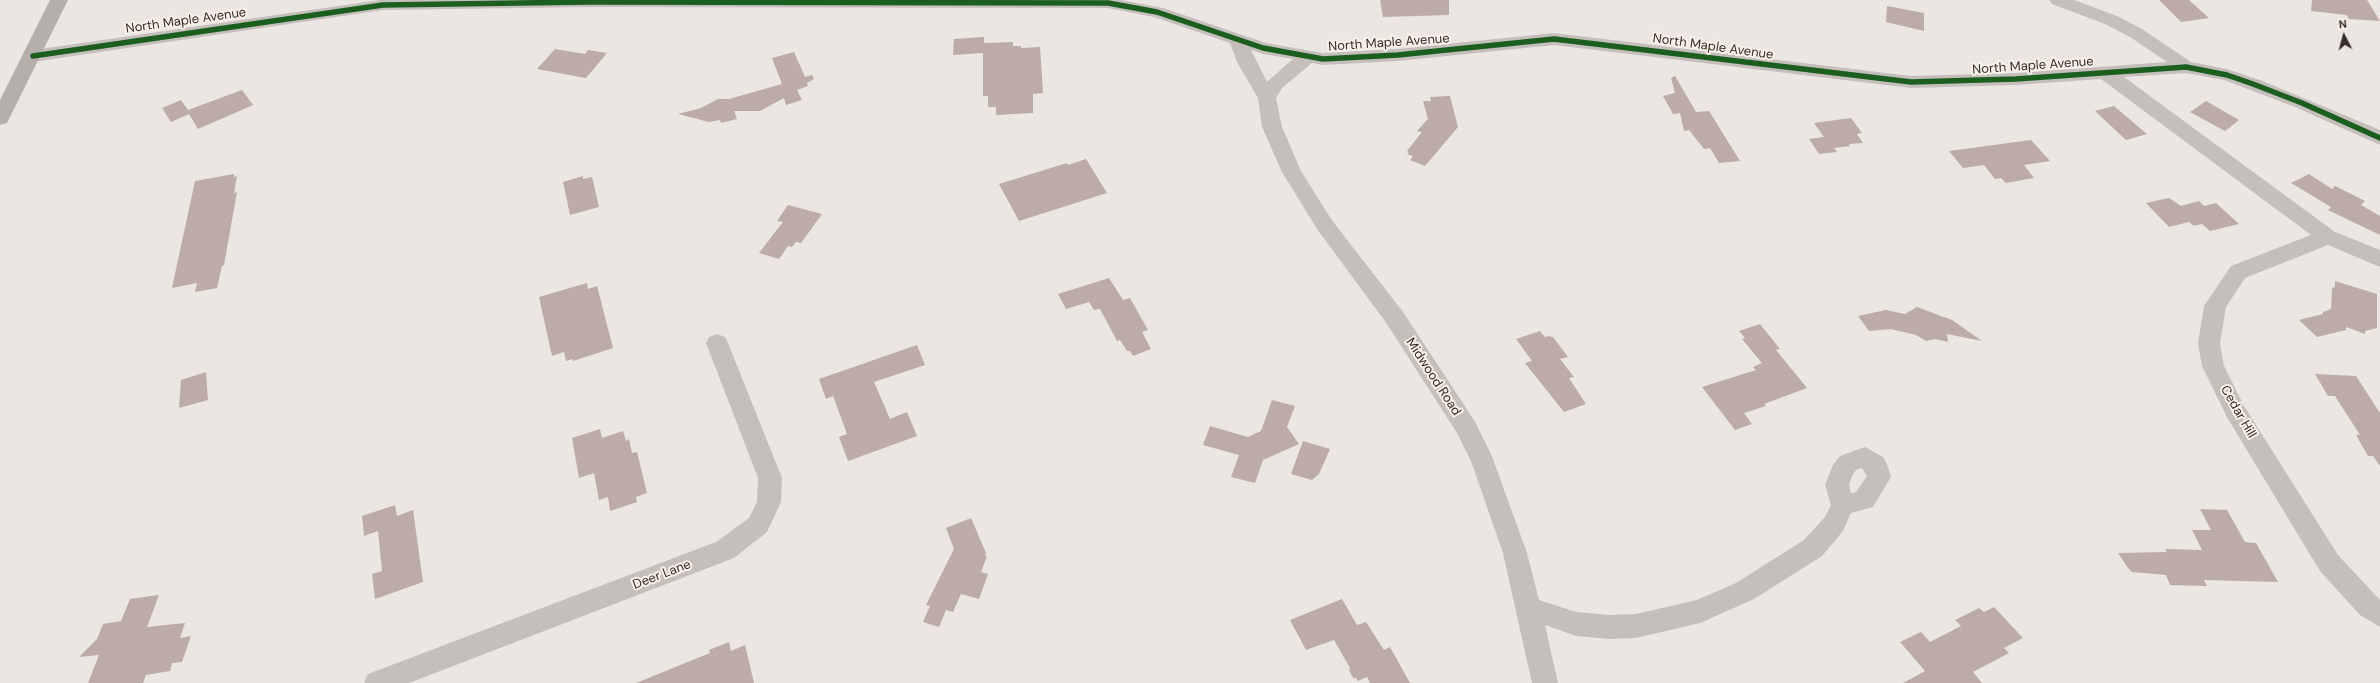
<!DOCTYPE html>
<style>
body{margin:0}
#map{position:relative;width:2380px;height:683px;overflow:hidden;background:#ebe6e2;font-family:"DM Sans",sans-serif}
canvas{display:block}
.north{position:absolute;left:2324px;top:16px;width:40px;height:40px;-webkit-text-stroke:3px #f7f1ea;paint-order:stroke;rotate:354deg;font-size:11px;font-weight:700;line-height:16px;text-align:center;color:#352d2a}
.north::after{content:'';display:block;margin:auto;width:14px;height:18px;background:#352d2a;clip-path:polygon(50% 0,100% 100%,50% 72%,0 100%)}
</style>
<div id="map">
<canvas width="2380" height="683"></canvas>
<div class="north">N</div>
</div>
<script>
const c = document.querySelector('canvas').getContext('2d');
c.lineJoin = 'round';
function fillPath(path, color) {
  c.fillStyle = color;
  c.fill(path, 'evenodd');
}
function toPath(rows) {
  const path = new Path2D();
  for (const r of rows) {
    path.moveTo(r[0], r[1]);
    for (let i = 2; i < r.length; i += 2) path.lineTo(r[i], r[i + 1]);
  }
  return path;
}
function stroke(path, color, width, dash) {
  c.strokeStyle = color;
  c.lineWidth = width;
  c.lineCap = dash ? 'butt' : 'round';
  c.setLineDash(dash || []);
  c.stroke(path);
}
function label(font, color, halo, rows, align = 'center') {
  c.font = font + ' "DM Sans",sans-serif';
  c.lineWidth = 4;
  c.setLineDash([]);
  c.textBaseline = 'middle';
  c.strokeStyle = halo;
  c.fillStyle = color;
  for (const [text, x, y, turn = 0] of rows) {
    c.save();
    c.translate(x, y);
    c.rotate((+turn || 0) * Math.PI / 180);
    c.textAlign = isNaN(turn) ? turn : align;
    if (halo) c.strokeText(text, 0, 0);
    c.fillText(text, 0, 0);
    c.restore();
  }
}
const building = toPath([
 [1380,0,1449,0,1449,15,1383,17],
 [2159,0,2189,0,2209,18,2181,22],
 [2312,0,2367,0,2380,21,2349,19,2347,15,2311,11],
 [1887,6,1924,13,1924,31,1886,22],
 [984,37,984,43,1013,42,1013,46,1021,46,1021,48,1040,47,1043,93,1033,94,1033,113,996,115,996,107,988,107,988,96,983,96,983,53,953,55,954,39],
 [555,49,585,54,588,50,607,53,586,78,537,69],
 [794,52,805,77,812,75,814,79,807,83,808,86,797,90,802,100,786,105,784,98,760,111,734,111,737,119,721,123,720,120,709,122,678,114,701,108,718,99,729,99,782,84,772,58],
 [1675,76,1696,112,1709,111,1740,161,1719,163,1710,148,1704,149,1689,130,1684,131,1680,113,1673,114,1663,96,1675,93,1671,78],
 [242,90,253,105,198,129,189,114,171,122,162,108,181,100,188,110],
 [1450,96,1458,127,1425,166,1410,160,1413,156,1407,154,1409,152,1407,151,1422,132,1417,131,1428,119,1423,101,1431,101,1430,97],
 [2206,101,2239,120,2225,131,2190,112],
 [2114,106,2147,134,2126,140,2095,111],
 [1851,118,1862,133,1857,134,1863,143,1849,144,1850,146,1834,148,1837,152,1819,154,1809,139,1824,137,1814,123],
 [2031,140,2050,161,2024,165,2034,178,2006,183,2001,178,1995,179,1984,165,1963,168,1949,151],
 [1086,159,1107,193,1019,221,999,184,1067,163,1068,165],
 [234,174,234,177,237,176,234,193,237,192,224,265,222,266,217,288,195,292,197,283,172,288,195,181],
 [2309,174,2332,189,2335,186,2365,201,2361,205,2380,216,2380,235,2328,210,2331,207,2291,183],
 [583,176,583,179,592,177,599,207,570,215,563,182],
 [2169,198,2181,206,2199,201,2204,206,2216,203,2239,224,2210,231,2202,224,2194,226,2189,222,2169,227,2146,203],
 [788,205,822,214,801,243,796,242,792,247,788,246,779,259,759,253,783,222,777,221],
 [1109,278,1123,300,1130,298,1148,330,1142,332,1151,349,1133,356,1130,351,1127,351,1120,340,1117,341,1100,309,1094,310,1089,302,1066,309,1058,294],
 [2335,281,2377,294,2377,328,2365,331,2365,334,2346,327,2346,330,2317,337,2299,320,2323,314,2323,312,2331,309,2332,288,2335,287],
 [587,283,588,289,597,286,613,348,573,361,572,359,566,361,564,352,552,356,539,297],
 [1917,307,1952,320,1982,341,1947,334,1948,342,1935,339,1926,341,1916,335,1891,329,1869,331,1858,316,1886,310,1905,314],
 [1760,324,1780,349,1776,350,1807,388,1764,404,1766,406,1744,413,1752,424,1735,430,1702,387,1756,370,1753,367,1762,363,1742,339,1745,338,1739,331],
 [1540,331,1545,337,1549,336,1553,337,1568,357,1560,359,1574,377,1569,378,1586,404,1564,412,1525,363,1532,361,1516,339],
 [917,345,925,365,874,382,890,419,907,412,917,436,848,461,839,437,847,434,833,396,826,399,819,379],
 [206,372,208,400,179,408,181,380],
 [2315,374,2356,376,2380,413,2380,466,2373,456,2368,456,2356,435,2360,435,2335,396,2328,396],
 [1272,400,1295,406,1287,427,1299,444,1263,460,1255,483,1231,477,1239,455,1203,445,1210,426,1248,437,1261,431],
 [600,429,602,438,623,431,626,441,629,439,632,453,637,452,647,493,636,497,637,502,610,511,608,497,599,500,594,473,579,478,572,438],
 [1303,441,1330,449,1319,474,1312,480,1291,474],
 [395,505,397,516,413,510,423,582,375,599,372,574,382,571,378,531,364,536,362,516],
 [2200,509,2227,510,2245,542,2256,543,2278,582,2204,580,2207,586,2170,585,2166,575,2132,572,2128,568,2118,553,2167,552,2165,549,2202,550,2192,530,2211,530],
 [971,518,986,553,985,556,987,556,981,572,988,574,979,599,961,594,953,612,946,610,939,627,923,622,930,606,926,605,954,549,946,528],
 [159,595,147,627,185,623,180,638,191,636,182,662,172,663,170,671,146,675,143,683,88,683,99,655,79,657,97,639,103,624,121,621,130,599],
 [1342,599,1357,625,1366,622,1384,650,1390,647,1410,683,1370,683,1367,677,1358,681,1356,678,1353,678,1349,670,1350,668,1334,640,1306,650,1290,620],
 [1994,607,2023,638,2004,648,2009,653,1973,672,1982,683,1903,683,1925,671,1900,642,1921,632,1930,642,1961,626,1955,620,1979,608,1984,612],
 [729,642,731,651,745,645,754,683,636,683,710,653,709,650]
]);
const minor = toPath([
 [380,0,1121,0,1163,8,1266,43,1323,53,1398,49,1554,33,1911,76,2016,73,2167,62,2130,37,2105,24,2052,4,2049,0,2074,0,2117,16,2142,29,2191,62,2227,69,2260,80,2380,130,2380,145,2295,107,2224,80,2186,73,2124,77,2335,232,2380,250,2380,267,2328,245,2245,278,2226,307,2220,343,2224,366,2244,406,2338,555,2380,600,2380,627,2360,615,2320,571,2228,419,2202,366,2198,343,2204,306,2231,266,2311,235,2101,79,2016,85,1911,88,1554,45,1398,61,1323,65,1312,63,1282,88,1276,98,1282,127,1301,171,1331,219,1403,312,1474,420,1491,454,1527,553,1539,600,1576,612,1609,615,1636,614,1697,600,1736,583,1804,540,1825,517,1831,505,1825,485,1833,465,1840,456,1865,447,1883,457,1887,464,1891,477,1873,507,1851,513,1843,531,1822,556,1754,599,1700,623,1636,638,1609,639,1576,636,1545,625,1558,683,1532,683,1503,553,1471,461,1457,433,1387,324,1317,229,1282,172,1262,127,1258,98,1237,62,1230,43,1154,17,1108,8,588,7,383,10,33,62,27,60,24,56,27,52,33,50,380,0],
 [1251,50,1263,54,1293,59,1267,82,1251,50],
 [1862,468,1867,476,1856,492,1851,493,1849,485,1852,476,1856,470,1862,468],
 [717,334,725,337,728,343,782,478,781,502,767,532,734,558,409,683,364,683,368,674,716,542,749,518,757,502,758,478,706,343,709,337,717,334]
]);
const secondary = toPath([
 [50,0,68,0,9,119,7,123,0,125,0,100,50,0]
]);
const cycleway = toPath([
 [33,56,383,5,588,2,1108,3,1157,12,1263,48,1323,59,1398,55,1554,39,1911,82,2016,79,2186,67,2227,75,2253,84,2302,103,2380,138]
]);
const streetNames = [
 ["North Maple Avenue",186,21,-8],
 ["North Maple Avenue",1389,43,-4],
 ["North Maple Avenue",1713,47,8],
 ["North Maple Avenue",2033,66,-4],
 ["Midwood Road",1433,377,57],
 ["Cedar Hill",2238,412,60],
 ["Deer Lane",662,575,-21]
];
fillPath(building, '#bcaba6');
fillPath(minor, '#c5bfbb');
fillPath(secondary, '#b5afac');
stroke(cycleway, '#1b5e20', 5.5);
label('13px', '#352d2a', '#f7f1ea', streetNames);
</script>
